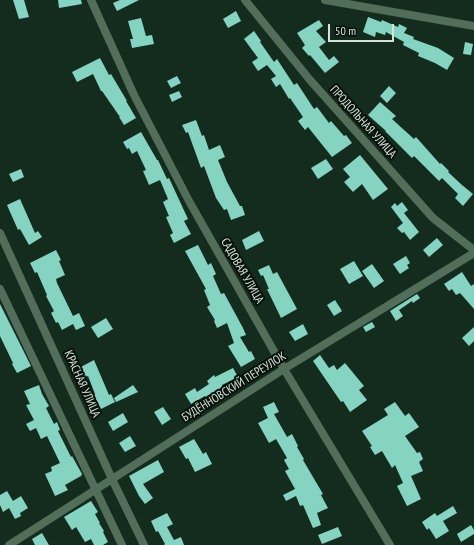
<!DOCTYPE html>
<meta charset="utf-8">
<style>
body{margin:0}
#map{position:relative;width:474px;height:545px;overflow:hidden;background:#142c1d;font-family:"PT Sans Narrow",sans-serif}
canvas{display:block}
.scale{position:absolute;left:328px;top:24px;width:66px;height:18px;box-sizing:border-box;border:2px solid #d5e3d9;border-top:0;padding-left:5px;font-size:12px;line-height:14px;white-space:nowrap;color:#d5e3d9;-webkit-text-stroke:3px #08120b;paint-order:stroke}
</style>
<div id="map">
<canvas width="474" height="545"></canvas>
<div class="scale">50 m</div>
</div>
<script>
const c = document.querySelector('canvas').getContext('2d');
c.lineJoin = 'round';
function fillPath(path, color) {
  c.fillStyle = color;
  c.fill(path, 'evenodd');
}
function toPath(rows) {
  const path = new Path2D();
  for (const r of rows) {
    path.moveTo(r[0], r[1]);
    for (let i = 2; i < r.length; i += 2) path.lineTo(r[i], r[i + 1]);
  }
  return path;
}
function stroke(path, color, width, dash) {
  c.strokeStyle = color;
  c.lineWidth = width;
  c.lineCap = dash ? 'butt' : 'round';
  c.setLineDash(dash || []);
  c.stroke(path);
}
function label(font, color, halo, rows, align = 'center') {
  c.font = font + ' "PT Sans Narrow",sans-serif';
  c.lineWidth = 4;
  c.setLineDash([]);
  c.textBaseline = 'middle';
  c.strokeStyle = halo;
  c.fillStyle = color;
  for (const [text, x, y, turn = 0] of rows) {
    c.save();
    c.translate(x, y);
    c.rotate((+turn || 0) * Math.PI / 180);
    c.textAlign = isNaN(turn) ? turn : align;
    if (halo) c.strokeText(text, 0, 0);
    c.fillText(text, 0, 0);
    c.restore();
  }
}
const building = toPath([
 [13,0,24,0,29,17,19,19],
 [58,0,81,0,82,4,59,8],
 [120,0,139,0,117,11,113,3],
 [236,11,241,21,228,28,223,19],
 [368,17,381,22,382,20,398,27,399,24,407,28,404,33,414,37,413,39,438,48,454,58,447,70,435,63,418,56,419,53,403,45,404,42,386,32,385,35,376,32,375,37,363,32],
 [141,18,146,36,152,35,154,44,132,48,130,39,133,39,128,21],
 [319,20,323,26,316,31,326,42,319,47,329,60,334,56,339,62,325,73,310,55,309,56,302,48,305,45,297,33],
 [254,31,261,41,260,42,274,62,277,59,294,85,297,83,314,109,317,107,329,123,331,121,344,136,346,135,352,143,332,157,308,127,305,130,298,121,303,117,290,98,289,99,280,84,276,87,271,79,276,76,267,65,258,71,252,62,258,58,244,39],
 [465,42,473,44,471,55,463,54],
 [100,58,109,75,111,74,127,101,126,101,136,118,124,125,119,117,120,117,102,91,101,91,93,74,77,82,72,72],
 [177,76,181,83,171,88,167,81],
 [389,86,396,93,387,103,380,96],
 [179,91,182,97,172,102,169,95],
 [380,102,396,116,392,119,414,139,416,137,440,164,441,163,449,171,448,172,462,185,473,194,463,206,455,198,458,194,442,178,439,181,414,156,412,158,385,131,386,131,368,115],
 [196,120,202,136,204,135,209,150,220,145,225,157,218,160,227,182,240,206,242,206,245,215,231,220,227,209,224,210,216,198,204,166,201,168,188,132,186,133,182,125],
 [141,132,157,160,158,160,167,179,169,178,188,219,184,221,191,234,174,243,170,235,173,233,166,217,169,216,163,202,168,199,160,180,149,185,143,171,146,170,137,151,132,154,129,148,127,149,123,142],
 [360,155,388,189,373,200,362,184,353,192,344,182,350,177,343,169],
 [326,159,333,169,318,179,311,168],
 [21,169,24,177,13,182,9,174],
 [20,199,35,233,38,231,42,237,29,245,20,229,18,230,7,205],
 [402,202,408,210,404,213,419,232,410,240,404,232,402,233,397,228,403,223,391,207,395,203,397,206],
 [259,231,264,241,246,250,242,240],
 [437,238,443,245,429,257,423,250],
 [198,245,208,265,211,263,216,274,213,276,221,294,224,293,243,328,246,335,240,337,249,352,251,351,255,359,241,367,228,346,234,343,227,323,217,328,214,321,215,320,207,307,210,305,204,290,206,289,185,251],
 [56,250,61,260,59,261,65,275,56,279,57,283,73,316,79,313,85,326,76,330,73,324,62,330,58,322,56,323,51,313,54,311,46,296,47,295,37,272,35,273,30,263],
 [406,256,410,263,407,265,409,268,400,274,393,264],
 [354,261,363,276,349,284,340,269],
 [372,264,384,281,374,288,362,271],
 [269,265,273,274,277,272,297,309,281,318,267,289,269,289,263,275,261,276,258,270],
 [462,272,471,286,474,284,474,309,460,293,456,295,452,289,449,291,444,284],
 [417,294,420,298,413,303,412,301,399,310,403,316,396,321,390,311],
 [335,300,342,311,334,316,327,305],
 [0,304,31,366,17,373,12,364,13,363,0,336],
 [106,318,113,329,98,338,91,327],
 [372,322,375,327,366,332,363,327],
 [303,324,308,334,295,341,289,332],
 [474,327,474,341,469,346,462,338],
 [320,355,329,368,334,365,337,370,345,363,364,386,359,390,367,400,350,412,343,401,341,402,313,361],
 [94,360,109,395,111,394,115,402,101,409,94,395,95,394,88,376,84,378,79,368],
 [233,368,238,377,222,385,222,387,206,397,205,396,191,404,185,394,195,388,197,392,209,384,207,381,214,375,215,377],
 [39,385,42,394,49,406,46,408,54,424,57,422,60,430,58,431,71,457,72,456,82,474,81,476,65,485,68,490,55,496,45,474,52,471,51,467,60,463,47,436,41,439,36,428,30,431,26,424,34,420,26,405,30,404,24,391],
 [133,385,138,392,116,402,114,398],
 [274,402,279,412,274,414,287,437,292,434,298,446,297,447,304,459,303,460,323,494,321,495,328,508,317,513,321,525,313,528,303,505,300,506,296,496,286,501,283,495,295,489,285,471,289,469,284,460,287,458,276,439,269,443,258,423,268,418,263,407],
 [395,402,405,416,409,413,419,427,405,436,417,453,420,452,423,459,419,462,423,471,411,476,421,499,407,506,397,486,403,483,395,465,392,468,382,451,375,455,370,447,372,446,362,431,388,415,384,409],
 [163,407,171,419,162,425,154,412],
 [123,413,128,422,113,431,108,422],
 [130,436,136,446,125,452,119,443],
 [194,439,203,454,206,452,212,464,195,472,188,458,186,459,179,447],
 [158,460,164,472,143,484,153,498,145,504,139,496,129,476],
 [7,491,13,501,21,496,28,508,20,513,21,516,15,519,9,508,3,512,0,505,0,495],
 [91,501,98,512,95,514,100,523,99,523,104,531,103,532,108,542,103,545,94,545,91,539,85,542,76,527,72,530,64,517],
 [453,506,457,513,443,521,449,531,436,539,429,528,427,530,422,522,435,513,437,516],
 [167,513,173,524,167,527,174,540,181,537,184,545,164,545,165,544,158,531,156,532,151,521],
 [471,525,474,530,474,534,461,542,457,534],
 [338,527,342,536,322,544,318,535],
 [42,533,49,545,35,545,32,539]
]);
const minor = toPath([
 [91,0,134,95,189,201,284,369,390,545],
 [245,0,310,80,433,218,474,250],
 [325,0,474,26],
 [0,233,112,479,144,545],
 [0,289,122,545],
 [9,545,284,369,474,253]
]);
const streetNames = [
 ["ПРОДОЛЬНАЯ УЛИЦА",363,122,48],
 ["САДОВАЯ УЛИЦА",242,271,60],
 ["КРАСНАЯ УЛИЦА",82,384,66],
 ["БУДЁННОВСКИЙ ПЕРЕУЛОК",234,387,-32]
];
fillPath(building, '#85d4c2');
stroke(minor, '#536d5b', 8);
label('12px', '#d5e3d9', '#08120b', streetNames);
</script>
